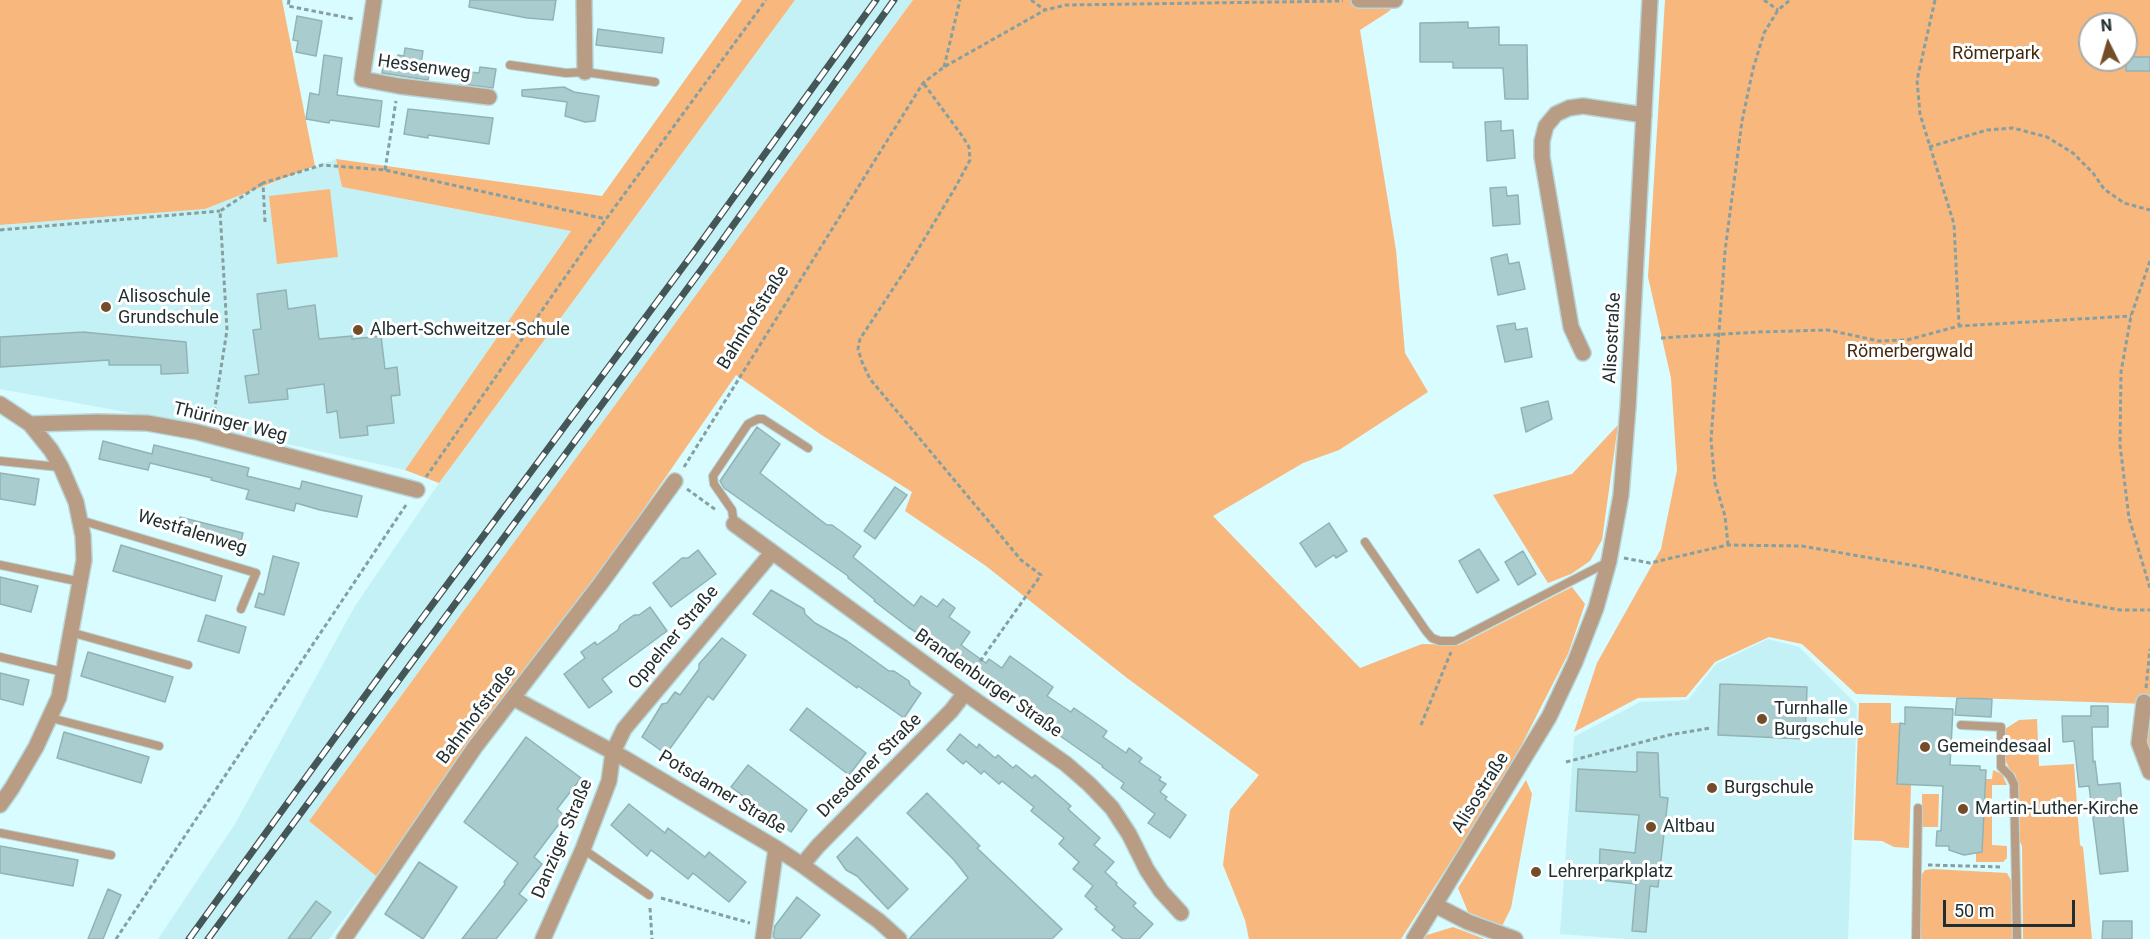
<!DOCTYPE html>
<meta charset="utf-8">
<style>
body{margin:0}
#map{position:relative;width:2150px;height:939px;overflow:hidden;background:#d8fcff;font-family:Roboto,sans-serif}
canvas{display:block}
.north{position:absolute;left:2078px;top:12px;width:60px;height:60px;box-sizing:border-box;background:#fff;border:2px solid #a7acac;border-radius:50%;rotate:355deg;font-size:16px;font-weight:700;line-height:24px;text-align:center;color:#222f30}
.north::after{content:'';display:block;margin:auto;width:21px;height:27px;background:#734d29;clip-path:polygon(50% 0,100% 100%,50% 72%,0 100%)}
.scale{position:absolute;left:1943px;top:900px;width:132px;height:27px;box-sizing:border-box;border:3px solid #222f30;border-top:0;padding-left:8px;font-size:18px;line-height:21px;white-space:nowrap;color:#222f30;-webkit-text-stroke:4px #fff;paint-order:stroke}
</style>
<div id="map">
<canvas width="2150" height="939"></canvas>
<div class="north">N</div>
<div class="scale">50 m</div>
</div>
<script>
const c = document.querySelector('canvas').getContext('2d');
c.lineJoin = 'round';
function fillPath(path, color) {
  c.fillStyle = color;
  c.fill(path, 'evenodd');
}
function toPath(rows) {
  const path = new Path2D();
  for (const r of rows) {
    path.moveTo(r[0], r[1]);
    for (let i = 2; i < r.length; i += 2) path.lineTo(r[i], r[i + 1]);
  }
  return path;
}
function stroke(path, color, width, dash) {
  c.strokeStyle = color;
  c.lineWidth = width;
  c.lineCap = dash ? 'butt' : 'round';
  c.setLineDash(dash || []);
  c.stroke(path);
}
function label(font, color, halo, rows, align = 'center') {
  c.font = font + ' Roboto,sans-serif';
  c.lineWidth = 6;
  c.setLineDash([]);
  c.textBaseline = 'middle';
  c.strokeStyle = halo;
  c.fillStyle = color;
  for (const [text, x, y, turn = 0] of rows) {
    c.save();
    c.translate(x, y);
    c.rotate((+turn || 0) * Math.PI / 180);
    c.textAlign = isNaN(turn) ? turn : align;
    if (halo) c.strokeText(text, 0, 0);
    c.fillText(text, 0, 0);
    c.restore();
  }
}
const built = toPath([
 [795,0,913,0,309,821,376,876,329,939,158,939,235,824,355,606,439,483],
 [336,159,342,187,571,231,405,470,219,429,0,389,0,225,205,209],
 [1768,639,1799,647,1857,705,1848,939,1626,939,1560,934,1574,737,1640,702,1688,700,1716,664]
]);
const green = toPath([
 [0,0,282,0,315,166,205,209,0,225],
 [742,0,795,0,439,483,405,470,571,231,342,187,336,159,602,196],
 [913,0,1400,0,1388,12,1360,30,1396,250,1405,353,1428,392,1339,450,1303,463,1213,516,1360,668,1422,644,1459,645,1572,587,1585,604,1568,654,1521,746,1481,814,1401,939,1249,939,1245,920,1223,865,1230,810,1259,775,1127,678,986,566,905,511,912,492,820,434,736,375,559,632,376,876,309,821],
 [1665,0,2150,0,2150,759,2145,739,2148,704,1856,694,1802,644,1769,637,1715,662,1686,697,1638,698,1574,732,1597,663,1661,549,1677,470,1671,378,1648,277],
 [2090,24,2126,24,2126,60,2090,60],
 [330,189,338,257,277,264,269,196],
 [1618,425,1602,540,1590,561,1571,574,1548,583,1493,495,1572,474],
 [1859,703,1891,703,1891,723,1900,723,1897,783,1911,785,1909,848,1894,847,1882,841,1854,840],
 [2037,719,2039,766,2074,764,2080,845,2083,847,2092,939,2023,939,2022,846,2020,842,2019,789,2015,774,2010,770,2005,760,2005,729,2019,720],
 [1993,770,2002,774,2007,785,1992,785,1992,845,2007,846,2007,858,2003,862,1976,862,1976,850,1982,850,1986,779,1992,779],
 [1526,780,1532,794,1511,908,1502,926,1468,912,1458,888],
 [1922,794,1939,794,1938,827,1922,827],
 [1933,869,2007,873,2011,880,2012,939,1919,939,1920,877,1925,870],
 [1453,927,1485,939,1424,939,1427,935]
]);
const building = toPath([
 [470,0,556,0,553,20,527,18,469,7,470,0],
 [297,16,322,21,316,56,296,52,298,41,293,40,297,16],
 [1468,22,1468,28,1499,27,1499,45,1527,45,1528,99,1505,99,1503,68,1453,68,1453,62,1420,62,1420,23,1468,22],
 [598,29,664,38,662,53,596,45,598,29],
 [405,48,423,51,421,64,430,65,428,80,382,73,384,59,397,61,398,55,404,56,405,48],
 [324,55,342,58,337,95,382,101,379,127,330,120,329,123,306,119,310,93,319,95,324,55],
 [2126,57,2150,57,2150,71,2126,71,2126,57],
 [480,67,496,69,493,88,460,84,462,71,479,73,480,67],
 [564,87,574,92,599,96,595,121,585,122,565,116,567,102,522,96,522,90,564,87],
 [408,109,493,118,489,144,428,135,428,138,404,134,408,109],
 [1501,121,1501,131,1513,130,1515,158,1487,161,1485,122,1501,121],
 [1506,187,1507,196,1518,195,1520,224,1493,226,1490,188,1506,187],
 [1507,254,1509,264,1519,262,1525,289,1498,295,1491,258,1507,254],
 [286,290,288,309,315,305,319,339,352,336,352,339,381,336,385,369,397,367,400,395,391,396,394,423,367,426,368,435,340,438,337,411,327,413,324,384,287,389,288,399,249,403,245,376,259,374,253,330,261,329,257,294,286,290],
 [1515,323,1516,330,1527,328,1532,357,1505,362,1497,326,1515,323],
 [83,332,186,342,188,373,161,374,161,365,109,365,109,360,0,367,0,337,83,332],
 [1548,401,1552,419,1526,432,1521,408,1548,401],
 [757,427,780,444,760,473,815,516,827,525,832,525,861,546,853,557,914,606,921,596,937,607,943,599,955,608,949,617,970,632,961,645,986,663,989,659,1002,668,1010,656,1053,687,1047,696,1071,712,1074,708,1107,731,1103,737,1126,753,1129,748,1142,758,1139,762,1161,777,1159,780,1166,784,1160,792,1167,797,1165,799,1186,815,1170,838,1148,823,1155,814,1121,788,1124,783,1102,767,1103,766,1033,717,1035,713,1002,689,908,627,874,601,875,600,859,587,848,578,848,576,724,488,720,481,757,427],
 [103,441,152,454,154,445,249,468,247,476,300,489,302,481,362,496,357,517,320,510,296,503,294,511,246,499,249,490,211,480,212,478,150,463,148,470,99,459,103,441],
 [0,473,39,479,35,505,0,499,0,473],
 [895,487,907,495,875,539,864,531,895,487],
 [180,517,243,533,239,549,177,533,180,517],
 [1329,523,1347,551,1336,558,1334,555,1316,567,1300,543,1329,523],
 [121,545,222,576,215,601,113,571,121,545],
 [1479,549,1499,580,1477,593,1459,561,1479,549],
 [698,550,716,574,671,607,653,583,682,558,688,558,698,550],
 [1523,551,1536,574,1518,585,1505,562,1523,551],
 [273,556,299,563,284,615,255,607,259,593,264,595,273,556],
 [0,577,38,586,31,612,0,604,0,577],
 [771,590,804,609,805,614,815,623,847,641,889,671,894,671,909,681,910,685,921,693,904,718,858,686,857,688,753,614,771,590],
 [650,607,667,631,602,679,612,692,589,708,564,674,585,658,581,652,595,642,597,645,618,630,620,625,634,615,639,615,650,607],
 [206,615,246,627,239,653,198,641,206,615],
 [722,638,746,655,713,700,708,696,666,754,642,737,662,704,667,703,675,692,680,695,699,669,699,664,722,638],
 [88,652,173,677,165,702,81,676,88,652],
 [0,673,29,680,23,705,0,699,0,673],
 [1720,684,1807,687,1805,739,1718,735,1720,684],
 [1957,698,1992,699,1991,717,1955,715,1957,698],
 [2091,706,2108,706,2108,727,2092,727,2093,762,2095,761,2098,785,2120,783,2128,871,2100,874,2089,786,2079,787,2074,741,2063,742,2062,716,2091,716,2091,706],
 [1905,707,1953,709,1950,765,1980,766,1980,770,1986,770,1982,852,1964,855,1949,850,1949,846,1936,846,1937,831,1941,831,1943,786,1897,784,1900,723,1905,724,1905,707],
 [807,708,866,753,849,775,790,730,807,708],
 [64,732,149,757,141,783,57,758,64,732],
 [960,734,977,748,979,744,995,758,998,755,1013,768,1016,765,1032,778,1035,775,1071,806,1068,809,1100,838,1094,845,1114,862,1105,872,1117,883,1116,885,1136,903,1133,906,1153,924,1139,939,1123,939,1112,930,1115,927,1095,909,1097,907,1085,896,1093,886,1073,869,1079,862,1059,844,1064,838,1031,811,1034,807,1002,781,999,784,984,771,981,774,966,761,963,764,947,750,960,734],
 [526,737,581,778,557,809,565,816,534,857,542,864,519,894,527,900,496,939,462,939,505,884,504,882,518,863,464,822,526,737],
 [1637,752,1658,753,1660,797,1668,798,1658,887,1650,886,1646,932,1632,931,1636,884,1599,880,1600,849,1635,853,1639,815,1576,811,1578,769,1637,772,1637,752],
 [748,765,807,810,791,832,731,787,748,765],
 [927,793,980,846,977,848,1062,929,1052,939,909,939,968,878,954,860,907,813,927,793],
 [629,804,665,833,668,828,705,857,709,852,746,882,729,902,693,873,688,879,651,850,647,856,611,825,629,804],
 [857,837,908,889,888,909,857,876,846,870,837,857,857,837],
 [0,846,78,860,73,886,0,873,0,846],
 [419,862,457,887,423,939,385,914,419,862],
 [108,889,121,895,103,939,88,939,108,889],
 [797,897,820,915,800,939,776,939,773,937,775,926,797,897],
 [316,901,331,912,310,939,288,939,316,901],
 [2103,921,2132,921,2132,939,2102,939,2103,921]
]);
const path = toPath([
 [289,0,288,6,354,19],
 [1031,0,1045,10],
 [1764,0,1778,10],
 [1935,0,1917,80,1920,114,1954,224,1959,326],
 [944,67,960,0],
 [924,84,963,137,969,147,970,160,955,188,908,266,860,339,858,349,862,362,870,379,1021,560,1041,575,969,677],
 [1929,147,1987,130,2013,128,2047,137,2073,153,2093,173,2104,189,2124,203,2150,210],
 [385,170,396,101],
 [265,222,263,183,322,165,385,170,606,219],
 [0,230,220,211],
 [2150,261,2131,316,2121,372,2120,445,2129,518,2150,588],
 [1661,338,1758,332,1828,330,1879,341,1907,340,1959,326,2131,316],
 [213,419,227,330,220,211,263,183],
 [684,467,923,83,944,67,1045,10,1066,5,1343,1],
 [426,477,593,237,766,0],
 [687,489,716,510],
 [1728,545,1725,516,1715,483,1711,440,1725,251,1742,121,1753,69,1764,33,1778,10,1790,0],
 [1624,558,1650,563,1728,545,1802,546,1928,568,2066,600,2120,610,2150,610],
 [2146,688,2150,649],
 [1421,725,1451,652],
 [1566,762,1669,735,1710,728],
 [1928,865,2003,867],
 [661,898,750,923],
 [650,908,652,939],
 [116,939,406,505]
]);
const lane = toPath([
 [510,65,566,73,585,72,655,82],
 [0,461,59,467],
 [80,520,256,573,241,609],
 [734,524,732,510,714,484,713,476,748,424,758,419,763,419,808,448],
 [1365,542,1426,631,1432,638,1440,641,1455,641,1608,562],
 [0,565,81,582],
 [70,632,188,665],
 [0,657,63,672],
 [51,718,159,746],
 [1961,725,2001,727,2001,767,2010,776,2014,784,2017,939],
 [0,833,111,855],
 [583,849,649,895],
 [1916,939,1918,808]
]);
const street = toPath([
 [374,0,362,79,399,86,489,97],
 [584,0,585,72],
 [1359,0,1395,0],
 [1583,353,1571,327,1542,157,1542,141,1546,126,1556,114,1569,108,1583,106,1644,115],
 [0,404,30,424,51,450,61,467,76,502,83,536,84,560,59,697,36,747,12,788,0,805],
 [30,424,97,422,147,423,197,432,417,490],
 [734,524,965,693,1066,764,1089,784,1112,808,1129,834,1147,870,1161,891,1181,913],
 [513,698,624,758,776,848,802,865,879,921,899,939],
 [2144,702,2139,743,2150,772],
 [802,865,818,846,951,711,965,693],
 [1435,905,1468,922,1515,939],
 [344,939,475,747,601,583,675,481],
 [543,939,583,849,609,781,613,752,624,729,771,554],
 [763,939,776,848],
 [1414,939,1549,717,1575,662,1596,608,1609,561,1621,495,1628,407,1650,0]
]);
const rail = toPath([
 [189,939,386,667,694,252,876,0],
 [208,939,704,266,894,0]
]);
const markers = [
 [106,307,6,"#734d29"],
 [358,330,6,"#734d29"],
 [1762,719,6,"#734d29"],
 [1925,747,6,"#734d29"],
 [1712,788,6,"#734d29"],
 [1963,809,6,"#734d29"],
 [1651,827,6,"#734d29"],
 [1536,872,6,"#734d29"]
];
const parkNames = [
 ["Römerpark",1996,54],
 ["Römerbergwald",1910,352]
];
const streetNames = [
 ["Hessenweg",424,68,8],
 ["Bahnhofstraße",754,318,-58],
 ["Alisostraße",1613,338,-87],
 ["Thüringer Weg",230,423,14],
 ["Westfalenweg",192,533,17],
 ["Oppelner Straße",674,638,-50],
 ["Brandenburger Straße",988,684,35],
 ["Bahnhofstraße",477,715,-53],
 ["Dresdener Straße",870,766,-45],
 ["Potsdamer Straße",722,793,31],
 ["Alisostraße",1481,793,-58],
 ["Danziger Straße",563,839,-67]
];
const poiNames = [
 ["Alisoschule",118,297],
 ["Grundschule",118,318],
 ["Albert-Schweitzer-Schule",370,330],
 ["Turnhalle",1774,709],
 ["Burgschule",1774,730],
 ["Gemeindesaal",1937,747],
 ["Burgschule",1724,788],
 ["Martin-Luther-Kirche",1975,809],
 ["Altbau",1663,827],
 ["Lehrerparkplatz",1548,872]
];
fillPath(built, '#c4f1f5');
fillPath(green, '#f8b77c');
fillPath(building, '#a9ccce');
stroke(building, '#91b3b5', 1.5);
stroke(lane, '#b7d7da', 10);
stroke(street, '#b7d7da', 18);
stroke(path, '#86a0a2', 3, [4.5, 3]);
stroke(lane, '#b99c84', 8);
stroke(street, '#b99c84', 15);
stroke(rail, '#445657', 7);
stroke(rail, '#fff', 4.5, [14]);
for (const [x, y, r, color] of markers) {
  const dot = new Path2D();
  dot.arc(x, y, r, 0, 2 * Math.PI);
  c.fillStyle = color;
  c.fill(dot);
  stroke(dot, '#fff', 2);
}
label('18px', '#43290f', '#fff', parkNames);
label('18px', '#222f30', '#fff', streetNames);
label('18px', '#222f30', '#fff', poiNames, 'left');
</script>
